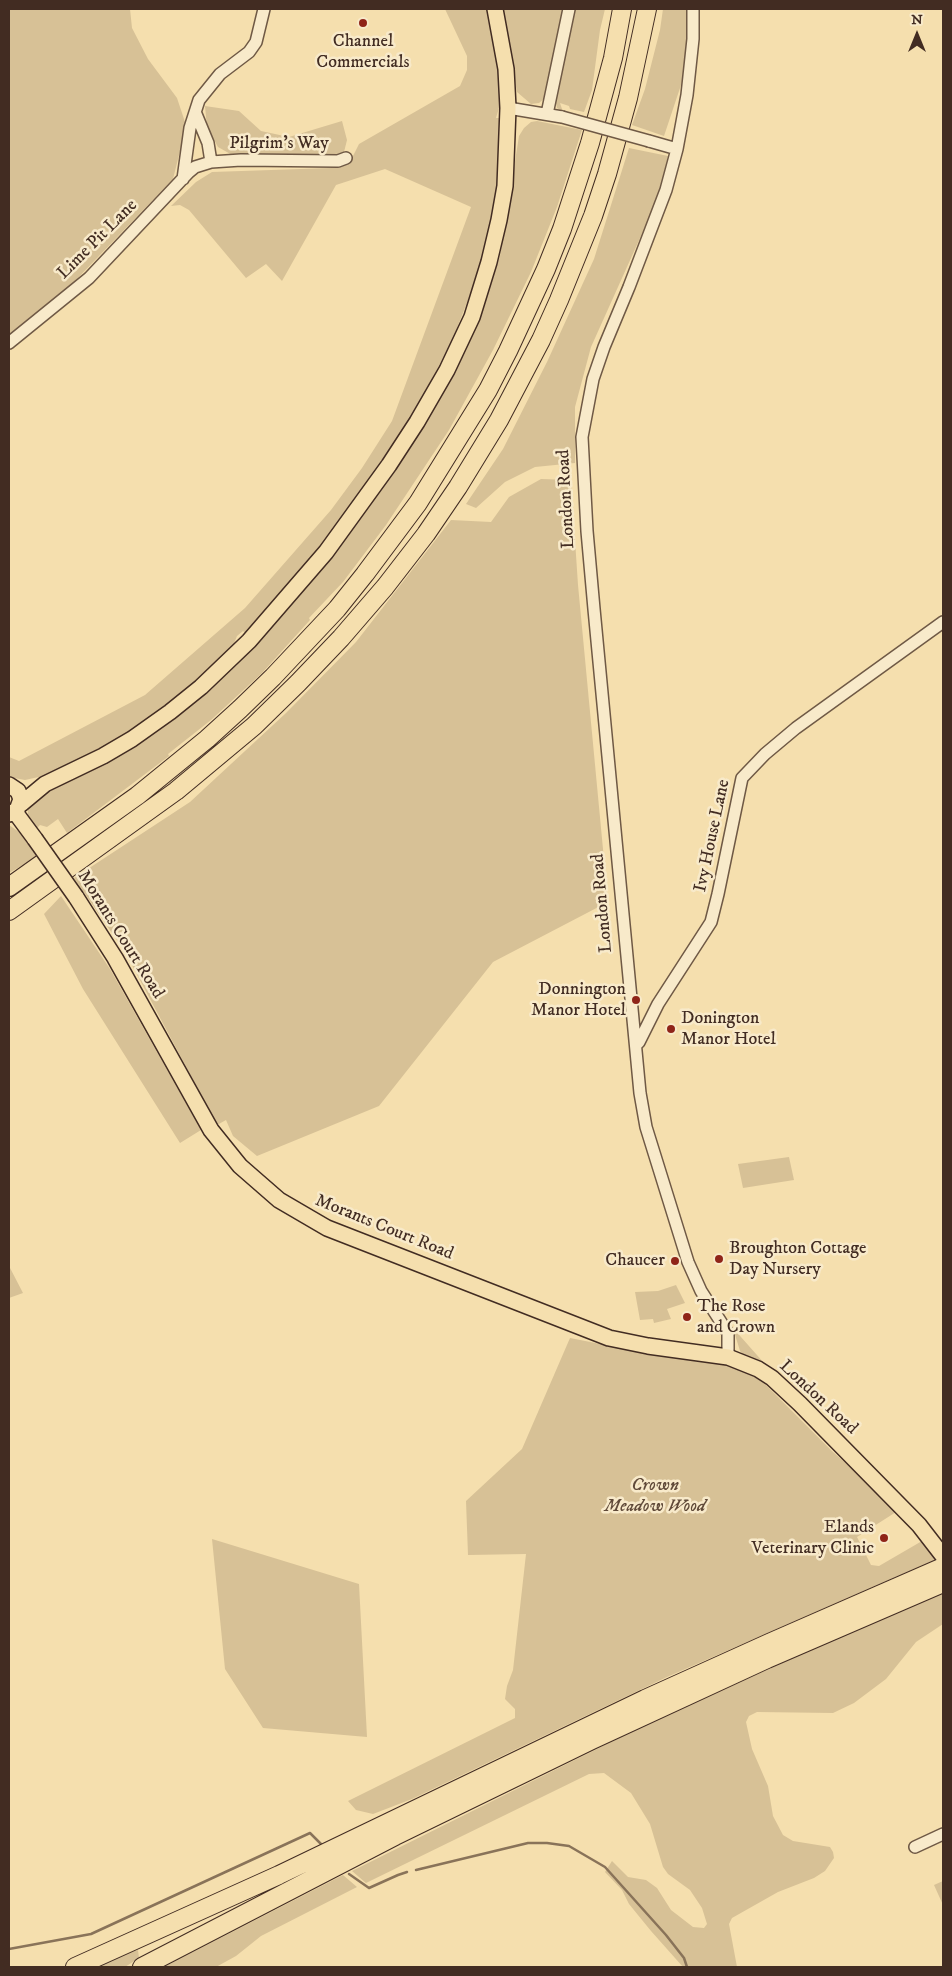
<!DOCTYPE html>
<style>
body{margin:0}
#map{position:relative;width:952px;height:1976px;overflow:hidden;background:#f5dfae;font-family:"IM FELL DW Pica",serif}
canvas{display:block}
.frame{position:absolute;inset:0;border:10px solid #422c22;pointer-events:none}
.north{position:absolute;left:892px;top:10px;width:50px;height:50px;-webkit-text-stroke:4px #f8eaca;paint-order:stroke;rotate:0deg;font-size:14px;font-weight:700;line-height:20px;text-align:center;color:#422c22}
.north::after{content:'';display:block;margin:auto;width:18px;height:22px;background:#422c22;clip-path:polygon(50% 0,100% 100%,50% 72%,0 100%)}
</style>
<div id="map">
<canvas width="952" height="1976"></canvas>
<div class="frame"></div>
<div class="north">N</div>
</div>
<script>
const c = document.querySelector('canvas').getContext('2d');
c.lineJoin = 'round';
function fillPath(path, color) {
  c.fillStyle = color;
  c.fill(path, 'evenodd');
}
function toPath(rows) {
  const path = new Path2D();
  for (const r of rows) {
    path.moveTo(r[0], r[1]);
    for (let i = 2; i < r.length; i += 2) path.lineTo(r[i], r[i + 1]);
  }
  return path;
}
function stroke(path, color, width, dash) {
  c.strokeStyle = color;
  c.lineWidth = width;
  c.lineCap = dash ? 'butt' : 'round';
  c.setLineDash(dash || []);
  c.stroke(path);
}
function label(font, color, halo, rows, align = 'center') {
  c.font = font + ' "IM FELL DW Pica",serif';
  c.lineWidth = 5;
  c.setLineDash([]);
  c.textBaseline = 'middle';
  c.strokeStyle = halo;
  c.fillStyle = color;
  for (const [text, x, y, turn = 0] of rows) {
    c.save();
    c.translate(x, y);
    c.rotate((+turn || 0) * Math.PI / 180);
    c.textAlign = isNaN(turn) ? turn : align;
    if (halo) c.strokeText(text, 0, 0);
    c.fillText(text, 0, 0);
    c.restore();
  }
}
const green = toPath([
 [9,9,130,9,132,28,148,59,177,98,185,122,181,147,173,179,73,283,9,337],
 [445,9,489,9,500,79,501,101,496,118,501,118,499,175,492,214,478,274,452,341,426,390,403,430,329,538,246,634,243,631,237,636,233,646,195,682,161,711,132,731,66,767,43,776,25,780,9,777,9,757,19,761,145,695,245,608,331,510,362,468,392,421,471,207,385,169,336,185,282,281,266,264,246,278,189,210,180,205,171,206,196,182,212,172,330,168,349,164,359,144,460,86,467,70,467,56],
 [501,9,565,9,545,98,539,103,531,104,517,92],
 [574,9,605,9,600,30,592,90,584,112,570,109,569,106,560,103,563,112,557,108,555,99],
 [663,9,689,9,685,73,664,136,632,125,645,89,660,30],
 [205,106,239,111,261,131,289,137,342,121,347,140,344,152,336,157,297,154,234,156,218,147,207,127],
 [537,121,582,130,557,207,531,272,493,350,449,430,386,525,343,582,309,618,310,620,262,673,211,720,168,754,169,756,67,833,58,819,47,827,40,825,36,829,28,817,28,807,33,799,57,788,125,753,155,733,211,690,239,663,323,568,405,456,447,386,466,350,485,303,500,256,519,136,524,128,531,122],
 [629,148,668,156,658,198,591,347,575,407,575,463,535,467,505,482,476,508,466,504,503,449,547,362,594,259],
 [541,479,571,480,578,585,608,902,493,962,379,1106,257,1156,233,1136,226,1120,217,1125,125,952,74,878,190,802,286,713,356,642,451,520,491,522,509,497],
 [9,825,19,832,37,857,9,873],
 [61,896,110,969,201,1130,180,1143,83,989,44,914],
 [789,1157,794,1180,743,1188,738,1164],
 [9,1266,23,1293,9,1298],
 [676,1285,685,1303,667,1309,671,1319,654,1323,653,1319,640,1320,635,1292,658,1291],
 [733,1328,764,1363,764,1366,745,1357,740,1351],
 [570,1338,646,1353,687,1356,735,1366,763,1382,833,1452,876,1490,896,1512,857,1537,871,1565,879,1566,922,1541,935,1560,667,1677,412,1799,373,1814,356,1810,348,1801,515,1718,515,1709,505,1699,507,1686,513,1670,526,1554,468,1555,466,1501,522,1449],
 [212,1539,359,1584,367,1737,263,1728,225,1669],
 [943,1593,943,1624,916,1642,886,1679,854,1703,833,1713,757,1712,749,1716,746,1722,752,1749,768,1786,773,1816,783,1835,793,1841,830,1847,833,1852,834,1858,825,1871,814,1878,778,1892,732,1918,729,1924,737,1967,683,1967,651,1931,629,1904,622,1890,605,1872,612,1861,628,1877,646,1880,657,1888,671,1910,693,1927,704,1928,707,1924,702,1908,690,1890,668,1874,663,1867,650,1824,631,1793,604,1773,589,1774,366,1883,352,1871,641,1727,813,1649],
 [343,1875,357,1887,261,1936,236,1956,216,1967,164,1967],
 [943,1881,943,1905,934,1885],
 [138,1950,139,1958,125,1967,95,1967,123,1954]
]);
const stream = toPath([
 [416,1870,528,1843,547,1843,569,1846,605,1867,666,1935,684,1958,687,1967],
 [349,1874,369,1888,398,1875,407,1872],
 [9,1949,91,1934,310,1833,323,1846]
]);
const minor = toPath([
 [693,9,693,39,687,95,677,149,666,190,629,287,604,347,593,379,582,437,587,531,594,609,640,1093,646,1127,688,1262,701,1291,728,1333,728,1357],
 [508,108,562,117],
 [196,114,208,143,211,162],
 [547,114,569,9],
 [649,141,677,149],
 [183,179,190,128,199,100,220,74,249,52,256,42,264,9],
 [9,343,89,278,189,172,195,167,211,162,241,160,338,161,346,158],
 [636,1045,639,1042,658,1004,711,922,718,894,742,778,765,754,796,728,943,622],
 [915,1847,943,1834]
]);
const major = toPath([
 [9,785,18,791,21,799,17,810,9,814],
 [21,804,45,784,103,756,132,739,170,712,201,687,249,641,326,552,389,465,417,422,447,370,472,317,489,262,499,220,505,186,508,108,506,69,495,9],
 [15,812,35,839],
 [76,897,115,958,211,1130,240,1166,279,1200,327,1228,609,1338,648,1346,728,1357,758,1369,772,1378,800,1404,919,1525,943,1556]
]);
const highway = toPath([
 [9,887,137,796,207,739,240,709,273,677,337,609,365,574,418,503,488,390,508,351,546,269,562,229,590,143,613,58,622,9],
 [9,911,176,791,254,726,298,683,341,638,385,587,426,534,458,487,499,420,541,340,559,300,593,216,607,174,628,98,647,9],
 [75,1967,279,1875,645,1699,769,1643,943,1567],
 [142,1967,395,1836,592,1740,767,1659,943,1583]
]);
const minorBridge = toPath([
 [562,117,649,141]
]);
const majorBridge = toPath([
 [35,839,76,897]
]);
const markers = [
 [363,23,5,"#8f2418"],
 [636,1000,5,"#8f2418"],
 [671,1029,5,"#8f2418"],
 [719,1259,5,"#8f2418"],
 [675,1261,5,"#8f2418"],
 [687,1317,5,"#8f2418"],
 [884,1538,5,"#8f2418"]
];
const poiNames = [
 ["Channel",363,42,"center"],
 ["Commercials",363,63,"center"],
 ["Donnington",626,990],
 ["Manor Hotel",626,1011],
 ["Donington",681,1019,"left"],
 ["Manor Hotel",681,1040,"left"],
 ["Broughton Cottage",729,1249,"left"],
 ["Day Nursery",729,1270,"left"],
 ["Chaucer",665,1261],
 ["The Rose",697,1307,"left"],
 ["and Crown",697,1328,"left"],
 ["Elands",874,1528],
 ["Veterinary Clinic",874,1549]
];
const streetNames = [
 ["Pilgrim's Way",279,144],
 ["Lime Pit Lane",98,240,-45],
 ["London Road",567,499,-93],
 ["Ivy House Lane",713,836,-78],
 ["London Road",603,903,-95],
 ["Morants Court Road",120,935,58],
 ["Morants Court Road",384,1228,22],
 ["London Road",818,1398,43]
];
const parkNames = [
 ["Crown",655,1486],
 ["Meadow Wood",655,1507]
];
fillPath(green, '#d7c196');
stroke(stream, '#897359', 2.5);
stroke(minor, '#6f5945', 14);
stroke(major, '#422c22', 18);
stroke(highway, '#422c22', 20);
stroke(minor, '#f8eaca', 11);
stroke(major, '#f5dfae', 15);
stroke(highway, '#f5dfae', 18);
stroke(minorBridge, '#6f5945', 14, []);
stroke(majorBridge, '#422c22', 18, []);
stroke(minorBridge, '#f8eaca', 11);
stroke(majorBridge, '#f5dfae', 15);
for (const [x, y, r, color] of markers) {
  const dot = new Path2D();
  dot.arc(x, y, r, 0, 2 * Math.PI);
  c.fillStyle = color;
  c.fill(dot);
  stroke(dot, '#f8eaca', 2);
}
label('18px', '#422c22', '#f8eaca', poiNames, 'right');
label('18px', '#422c22', '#f8eaca', streetNames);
label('italic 18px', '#604a39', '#f8eaca', parkNames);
</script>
